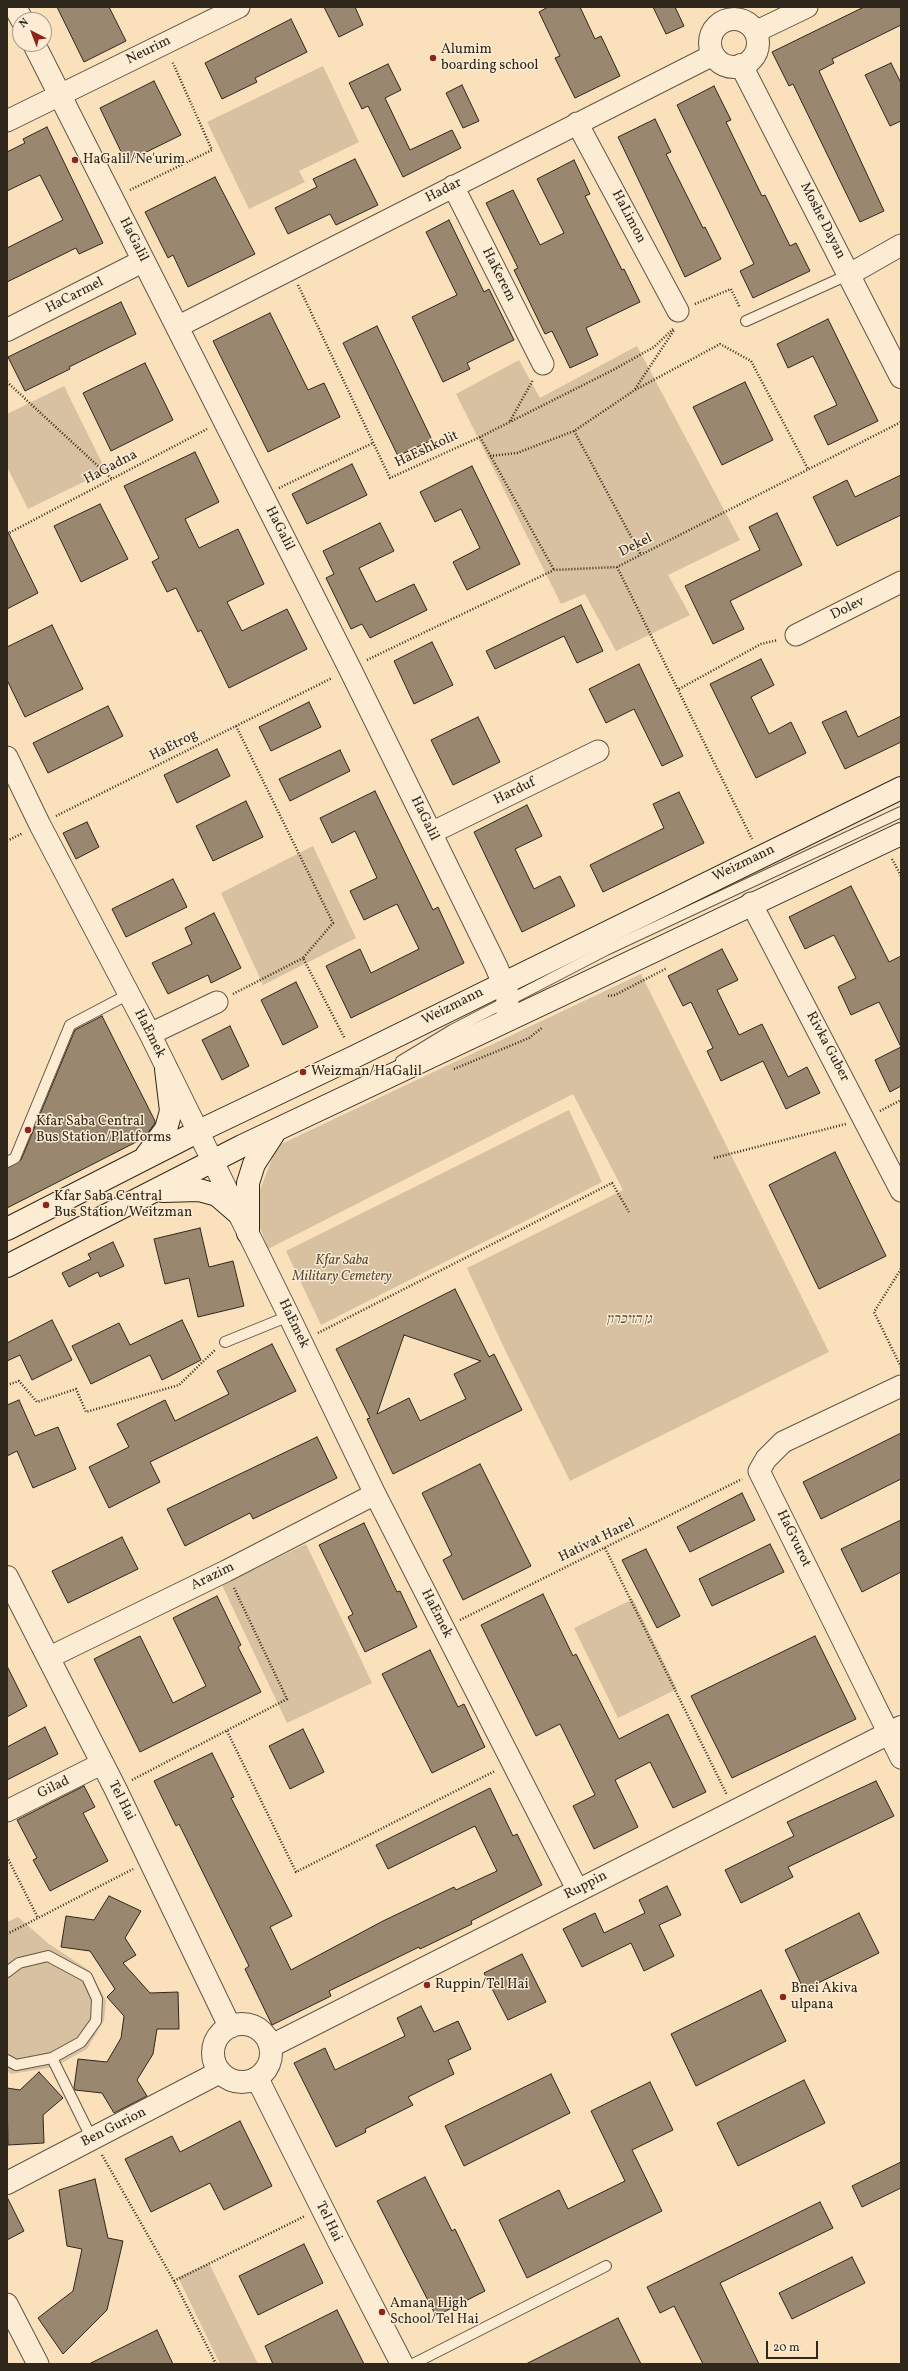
<!DOCTYPE html>
<meta charset="utf-8">
<style>
body{margin:0}
#map{position:relative;width:908px;height:2371px;overflow:hidden;background:#fae1bc;font-family:Vollkorn,serif}
canvas{display:block}
.frame{position:absolute;inset:0;border:8px solid #2f271c;pointer-events:none}
.north{position:absolute;left:12px;top:12px;width:40px;height:40px;box-sizing:border-box;background:#fcecd3;border:1px solid #aa9d8a;border-radius:50%;rotate:318deg;font-size:11px;font-weight:700;line-height:16px;text-align:center;color:#2f271c}
.north::after{content:'';display:block;margin:auto;width:14px;height:18px;background:#8f2418;clip-path:polygon(50% 0,100% 100%,50% 72%,0 100%)}
.scale{position:absolute;left:766px;top:2341px;width:52px;height:18px;box-sizing:border-box;border:2px solid #2f271c;border-top:0;padding-left:5px;font-size:12px;line-height:14px;white-space:nowrap;color:#2f271c;-webkit-text-stroke:3px #fcecd3;paint-order:stroke}
</style>
<div id="map">
<canvas width="908" height="2371"></canvas>
<div class="frame"></div>
<div class="north">N</div>
<div class="scale">20 m</div>
</div>
<script>
const c = document.querySelector('canvas').getContext('2d');
c.lineJoin = 'round';
function fillPath(path, color) {
  c.fillStyle = color;
  c.fill(path, 'evenodd');
}
function toPath(rows) {
  const path = new Path2D();
  for (const r of rows) {
    if (r.length === 3) {
      path.moveTo(r[0] + r[2], r[1]);
      path.arc(r[0], r[1], r[2], 0, 2 * Math.PI);
      continue;
    }
    path.moveTo(r[0], r[1]);
    for (let i = 2; i < r.length; i += 2) path.lineTo(r[i], r[i + 1]);
  }
  return path;
}
function stroke(path, color, width, dash) {
  c.strokeStyle = color;
  c.lineWidth = width;
  c.lineCap = dash ? 'butt' : 'round';
  c.setLineDash(dash || []);
  c.stroke(path);
}
function label(font, color, halo, rows, align = 'center') {
  c.font = font + ' Vollkorn,"Frank Ruhl Libre",serif';
  c.lineWidth = 3;
  c.setLineDash([]);
  c.textBaseline = 'middle';
  c.strokeStyle = halo;
  c.fillStyle = color;
  for (const [text, x, y, turn = 0] of rows) {
    c.save();
    c.translate(x, y);
    c.rotate((+turn || 0) * Math.PI / 180);
    c.textAlign = isNaN(turn) ? turn : align;
    if (halo) c.strokeText(text, 0, 0);
    c.fillText(text, 0, 0);
    c.restore();
  }
}
const green = toPath([
 [323,66,359,142,299,171,305,182,249,209,207,122],
 [637,346,740,540,668,575,690,615,616,651,585,594,561,604,456,394,519,360,540,398],
 [64,386,106,471,28,509,7,467,7,414],
 [313,846,356,938,263,985,221,893],
 [641,974,829,1352,570,1481,506,1352,467,1268,623,1190,573,1094,268,1249,253,1208,277,1146],
 [569,1110,602,1182,321,1325,286,1251],
 [306,1544,372,1683,287,1723,222,1585],
 [633,1599,677,1689,618,1718,574,1628],
 [18,1917,49,1944,90,1971,106,2001,104,2020,87,2049,54,2067,11,2074,7,2071,7,1922],
 [209,2263,258,2364,220,2364,178,2277]
]);
const building = toPath([
 [57,7,109,7,126,41,84,62,57,7],
 [324,7,355,7,363,25,339,37,324,7],
 [548,7,580,7,595,39,601,36,620,76,575,98,555,58,560,56,539,12,548,7],
 [653,7,675,7,684,26,666,34,653,7],
 [864,7,901,7,901,25,832,59,834,63,819,71,884,211,860,222,793,84,789,86,772,52,864,7],
 [291,19,307,52,255,78,257,82,222,99,205,63,291,19],
 [891,63,901,83,901,121,890,126,865,75,891,63],
 [388,64,401,90,385,98,410,150,452,130,461,148,403,177,368,106,362,109,349,83,388,64],
 [154,81,181,135,126,162,100,108,154,81],
 [462,85,479,121,463,128,446,93,462,85],
 [714,86,731,120,726,122,762,196,765,195,790,246,796,243,810,271,753,298,740,271,754,264,677,105,714,86],
 [655,119,671,152,666,154,703,228,705,227,721,259,685,277,618,137,655,119],
 [47,127,103,243,79,254,76,248,7,282,7,248,63,220,40,175,7,191,7,152,25,143,23,139,47,127],
 [355,159,378,205,336,225,330,214,288,234,275,208,317,187,313,179,355,159],
 [574,160,590,194,585,196,622,270,624,269,640,302,586,328,598,355,570,368,552,331,545,334,514,270,518,268,486,203,513,190,540,245,564,233,537,179,574,160],
 [215,177,255,254,188,287,173,255,168,258,145,212,215,177],
 [449,220,484,292,489,289,514,340,467,363,470,369,443,382,412,317,457,295,426,232,449,220],
 [121,302,136,334,69,367,70,369,25,391,8,357,121,302],
 [270,313,308,390,324,383,340,417,268,452,213,341,270,313],
 [828,319,878,421,828,445,814,416,837,405,813,356,788,368,777,344,828,319],
 [377,326,432,440,398,456,343,343,377,326],
 [145,363,173,420,111,451,83,393,145,363],
 [745,382,773,440,722,465,693,407,745,382],
 [195,452,219,502,185,519,199,548,238,529,264,584,227,602,242,631,287,609,307,649,229,688,201,630,198,632,176,588,167,592,152,562,159,558,124,486,195,452],
 [352,464,367,495,307,524,292,494,352,464],
 [472,466,520,564,467,590,453,562,480,548,461,509,435,522,420,492,472,466],
 [901,475,901,515,837,546,813,497,847,480,855,497,901,475],
 [100,504,128,559,81,582,54,526,100,504],
 [777,513,802,565,730,601,744,629,713,644,685,586,760,550,749,527,777,513],
 [380,523,394,551,359,568,376,602,414,584,427,610,370,638,362,624,351,629,326,578,334,574,323,551,380,523],
 [7,530,38,593,7,609,7,530],
 [581,605,603,651,577,663,564,636,495,669,486,651,581,605],
 [52,625,83,689,25,717,7,680,7,647,52,625],
 [432,642,453,685,414,704,394,661,432,642],
 [761,659,774,685,751,697,769,734,791,722,806,753,756,778,710,684,761,659],
 [639,664,683,756,662,766,634,709,606,723,589,689,639,664],
 [309,702,321,727,271,751,259,727,309,702],
 [108,706,123,736,48,773,33,743,108,706],
 [846,711,858,737,901,716,901,742,845,769,822,722,846,711],
 [478,717,500,762,453,785,431,740,478,717],
 [217,749,230,776,177,803,164,775,217,749],
 [340,750,350,771,290,801,279,779,340,750],
 [375,791,433,910,438,907,464,963,351,1018,326,966,360,949,371,973,419,949,397,904,364,920,350,891,377,878,355,831,332,843,320,818,375,791],
 [679,792,704,843,603,892,590,865,664,828,653,804,679,792],
 [246,801,263,837,213,861,196,826,246,801],
 [527,805,542,836,515,849,534,889,560,876,575,906,522,932,474,832,527,805],
 [87,822,99,847,76,859,63,833,87,822],
 [173,879,187,907,126,937,112,909,173,879],
 [851,886,889,962,901,956,901,1086,890,1092,875,1060,901,1047,879,1002,851,1015,838,987,856,978,834,935,805,949,789,917,851,886],
 [214,913,241,968,211,983,208,975,168,994,152,963,192,944,185,928,214,913],
 [722,949,738,980,717,990,739,1035,762,1024,788,1077,807,1067,820,1093,786,1109,763,1061,721,1081,707,1051,713,1048,691,1002,683,1006,668,976,722,949],
 [296,982,318,1027,283,1045,261,1000,296,982],
 [102,1016,155,1121,155,1123,144,1138,7,1208,7,1168,21,1160,75,1030,102,1016],
 [230,1026,249,1066,222,1080,202,1040,230,1026],
 [835,1152,886,1256,819,1289,769,1185,835,1152],
 [200,1228,209,1267,233,1261,244,1306,198,1317,189,1278,165,1284,154,1239,200,1228],
 [113,1242,124,1266,100,1277,98,1272,69,1287,62,1273,91,1259,88,1254,113,1242],
 [455,1289,489,1357,494,1354,522,1410,393,1474,367,1419,370,1418,336,1349,455,1289],
 [404,1335,481,1361,454,1374,466,1399,420,1421,409,1398,377,1414,404,1335],
 [52,1320,72,1360,32,1380,20,1355,7,1361,7,1343,52,1320],
 [182,1320,201,1360,162,1380,150,1355,91,1384,72,1346,119,1323,130,1345,182,1320],
 [272,1344,296,1391,150,1462,160,1482,109,1508,89,1467,129,1447,117,1424,165,1400,175,1421,229,1394,217,1371,272,1344],
 [19,1400,35,1436,58,1427,76,1469,33,1488,17,1451,7,1456,7,1405,19,1400],
 [901,1433,901,1479,821,1519,803,1482,901,1433],
 [317,1437,337,1478,253,1519,250,1513,185,1546,167,1509,317,1437],
 [480,1464,531,1566,463,1600,443,1560,452,1555,422,1493,480,1464],
 [742,1493,755,1520,690,1552,677,1527,742,1493],
 [901,1520,901,1572,862,1592,841,1549,901,1520],
 [364,1523,397,1592,400,1591,417,1627,365,1652,348,1617,353,1614,319,1545,364,1523],
 [122,1537,138,1569,68,1603,52,1571,122,1537],
 [770,1544,784,1572,712,1606,699,1579,770,1544],
 [646,1549,680,1616,657,1628,622,1560,646,1549],
 [543,1594,573,1656,576,1654,619,1739,668,1714,706,1792,673,1808,650,1762,615,1780,638,1827,594,1849,573,1806,595,1795,560,1724,536,1736,481,1625,543,1594],
 [217,1596,241,1645,238,1647,261,1692,140,1752,94,1659,140,1636,173,1703,206,1686,173,1618,217,1596],
 [815,1636,856,1719,732,1778,691,1696,815,1636],
 [430,1650,458,1707,464,1704,485,1747,432,1773,382,1674,430,1650],
 [7,1666,27,1706,7,1717,7,1666],
 [45,1727,58,1754,7,1780,7,1747,45,1727],
 [303,1729,324,1772,290,1789,269,1746,303,1729],
 [212,1753,234,1797,231,1798,292,1916,270,1927,291,1970,383,1921,454,1887,456,1890,497,1871,475,1826,388,1869,376,1845,490,1788,513,1836,517,1834,542,1885,471,1921,472,1924,420,1949,419,1947,329,1991,331,1996,272,2025,245,1969,249,1966,179,1824,176,1826,154,1781,212,1753],
 [876,1781,894,1816,788,1867,793,1877,741,1903,725,1870,794,1836,787,1822,876,1781],
 [84,1786,95,1807,83,1813,108,1861,50,1891,33,1860,37,1858,17,1820,84,1786],
 [667,1886,681,1915,659,1925,674,1956,644,1971,631,1943,582,1967,563,1929,595,1913,604,1933,645,1913,639,1900,667,1886],
 [109,1896,141,1911,125,1938,136,1955,123,1963,150,1993,178,1992,179,2029,157,2029,153,2054,137,2080,147,2096,114,2113,102,2093,75,2090,74,2088,78,2059,107,2062,121,2038,124,2016,107,1997,115,1989,90,1951,61,1947,66,1916,94,1920,109,1896],
 [859,1913,879,1953,804,1990,785,1950,859,1913],
 [522,1954,546,2002,508,2020,484,1973,522,1954],
 [761,1990,786,2041,696,2086,671,2034,761,1990],
 [421,2006,434,2032,458,2021,471,2049,448,2060,454,2074,408,2097,413,2105,365,2129,366,2132,336,2147,294,2063,325,2048,335,2070,405,2036,397,2018,421,2006],
 [39,2072,63,2098,43,2115,44,2143,8,2145,7,2088,20,2090,39,2072],
 [551,2074,570,2113,464,2166,445,2126,551,2074],
 [804,2080,825,2123,738,2166,717,2123,804,2080],
 [650,2082,673,2130,632,2150,662,2211,527,2278,499,2220,559,2190,568,2209,625,2181,591,2111,650,2082],
 [240,2121,272,2186,224,2210,210,2183,151,2212,125,2159,172,2136,180,2152,240,2121],
 [901,2162,901,2188,862,2207,852,2186,901,2162],
 [425,2177,452,2231,455,2229,485,2291,436,2316,377,2201,425,2177],
 [95,2179,108,2238,123,2241,107,2310,63,2354,38,2318,73,2291,82,2249,67,2246,59,2190,95,2179],
 [7,2197,24,2231,7,2240,7,2197],
 [820,2202,833,2228,720,2283,759,2364,703,2364,674,2306,660,2313,647,2287,820,2202],
 [304,2244,323,2283,258,2315,239,2276,304,2244],
 [852,2257,865,2283,792,2319,779,2293,852,2257],
 [337,2310,364,2364,273,2364,265,2346,337,2310],
 [618,2318,641,2364,526,2364,618,2318],
 [157,2330,173,2364,89,2364,157,2330]
]);
const path = toPath([
 [130,190,212,150,172,61],
 [298,285,390,478,480,437,613,370,654,347,673,329],
 [695,304,731,289,740,308],
 [7,382,112,479],
 [635,389,674,330],
 [510,421,533,380],
 [574,431,641,555],
 [480,437,554,570],
 [490,456,517,453,574,431,635,390,720,344,751,361,808,469],
 [279,488,373,443],
 [7,534,207,429],
 [617,567,752,839],
 [367,660,554,570,617,567,901,422],
 [679,689,761,644,778,640],
 [236,726,333,923,303,958,345,1039],
 [56,816,332,678],
 [7,841,23,833],
 [892,859,901,876],
 [233,994,303,958],
 [608,996,615,995,667,968],
 [454,1069,529,1038,543,1027],
 [880,1111,901,1100],
 [714,1158,846,1124],
 [318,1333,612,1183,629,1212],
 [901,1367,874,1312,901,1269],
 [7,1385,19,1381,37,1402,76,1389,86,1412,179,1385,215,1350],
 [605,1548,727,1795],
 [460,1620,742,1479],
 [227,1731,296,1872,495,1771],
 [132,1780,287,1699,234,1588],
 [7,1857,38,1918],
 [7,1934,133,1869],
 [102,2155,174,2281],
 [216,2364,174,2281,305,2216]
]);
const service = toPath([
 [746,321,850,274],
 [401,1061,452,1030,606,950,901,812],
 [7,1162,15,1158,70,1025,129,994],
 [225,1342,289,1316],
 [7,1972,19,1963,48,1956,87,1977,97,1999,96,2021,81,2042,52,2058,16,2065,7,2060],
 [52,2058,92,2139],
 [413,2364,606,2266]
]);
const minor = toPath([
 [755,32,807,7],
 [7,121,239,7],
 [577,123,678,311],
 [453,186,543,364],
 [850,274,901,245],
 [177,327,713,55],
 [796,635,901,582],
 [7,757,40,825,150,1034,289,1316,375,1494,578,1891],
 [431,833,598,751],
 [751,903,901,1191],
 [150,1034,217,1002],
 [901,1386,783,1442,766,1459,759,1471,901,1758],
 [50,1657,226,1571,375,1494],
 [7,1811,101,1764],
 [7,2304,38,2364]
]);
const tertiary = toPath([
 [15,7,22,20],
 [734,43,24],
 [34,44,350,669,496,966,507,992,508,1019],
 [741,65,901,377],
 [7,330,143,261],
 [7,1577,115,1788,230,2027],
 [242,2053,29],
 [271,2046,901,1727],
 [257,2078,339,2242,402,2364],
 [7,2183,220,2072]
]);
const secondary = toPath([
 [146,1156,166,1129,171,1111,166,1069],
 [163,1191,199,1190,217,1195,239,1214],
 [7,1229,197,1132,354,1057,901,788],
 [248,1233,248,1183,254,1164,276,1130],
 [7,1266,242,1146,901,834]
]);
const markers = [
 [433,58,4,"#8f2418"],
 [75,160,4,"#8f2418"],
 [303,1072,4,"#8f2418"],
 [28,1130,4,"#8f2418"],
 [46,1205,4,"#8f2418"],
 [427,1985,4,"#8f2418"],
 [783,1997,4,"#8f2418"],
 [382,2312,4,"#8f2418"]
];
const poiNames = [
 ["Alumim",441,50],
 ["boarding school",441,66],
 ["HaGalil/Ne'urim",83,160],
 ["Weizman/HaGalil",311,1072],
 ["Kfar Saba Central",36,1122],
 ["Bus Station/Platforms",36,1138],
 ["Kfar Saba Central",54,1197],
 ["Bus Station/Weitzman",54,1213],
 ["Ruppin/Tel Hai",435,1985],
 ["Bnei Akiva",791,1989],
 ["ulpana",791,2005],
 ["Amana High",390,2304],
 ["School/Tel Hai",390,2320]
];
const streetNames = [
 ["Neurim",149,51,-26],
 ["Hadar",444,191,-27],
 ["HaLimon",628,217,62],
 ["Moshe Dayan",822,221,63],
 ["HaGalil",133,240,63],
 ["HaKerem",498,275,63],
 ["HaCarmel",75,296,-27],
 ["HaEshkolit",427,450,-25],
 ["HaGadna",111,468,-28],
 ["HaGalil",279,529,63],
 ["Dekel",636,546,-27],
 ["Dolev",848,609,-26],
 ["HaEtrog",174,746,-27],
 ["Harduf",515,792,-26],
 ["HaGalil",424,819,64],
 ["Weizmann",744,864,-26],
 ["Weizmann",453,1007,-27],
 ["HaEmek",149,1034,63],
 ["Rivka Guber",827,1047,62],
 ["HaEmek",293,1324,64],
 ["HaGvurot",793,1539,64],
 ["Hativat Harel",597,1541,-26],
 ["Arazim",213,1577,-26],
 ["HaEmek",436,1614,63],
 ["Gilad",54,1788,-26],
 ["Tel Hai",121,1801,63],
 ["Ruppin",586,1886,-27],
 ["Ben Gurion",114,2128,-27],
 ["Tel Hai",328,2222,64]
];
const parkNames = [
 ["Kfar Saba",342,1261],
 ["Military Cemetery",342,1277],
 ["גן הזיכרון",629,1320]
];
fillPath(green, '#d7c1a1');
fillPath(building, '#99886f');
stroke(building, '#2f271c', 1);
stroke(service, '#625644', 12);
stroke(minor, '#625644', 23);
stroke(tertiary, '#625644', 24);
stroke(secondary, '#2f271c', 24);
stroke(path, '#2f271c', 2.5, [1, 2]);
stroke(service, '#fcecd3', 10);
stroke(minor, '#fcecd3', 21);
stroke(tertiary, '#fcecd3', 22);
stroke(secondary, '#fcecd3', 22);
for (const [x, y, r, color] of markers) {
  const dot = new Path2D();
  dot.arc(x, y, r, 0, 2 * Math.PI);
  c.fillStyle = color;
  c.fill(dot);
  stroke(dot, '#fcecd3', 1.5);
}
label('14px', '#2f271c', '#fcecd3', poiNames, 'left');
label('14px', '#2f271c', '#fcecd3', streetNames);
label('italic 14px', '#594e3d', '#fcecd3', parkNames);
</script>
